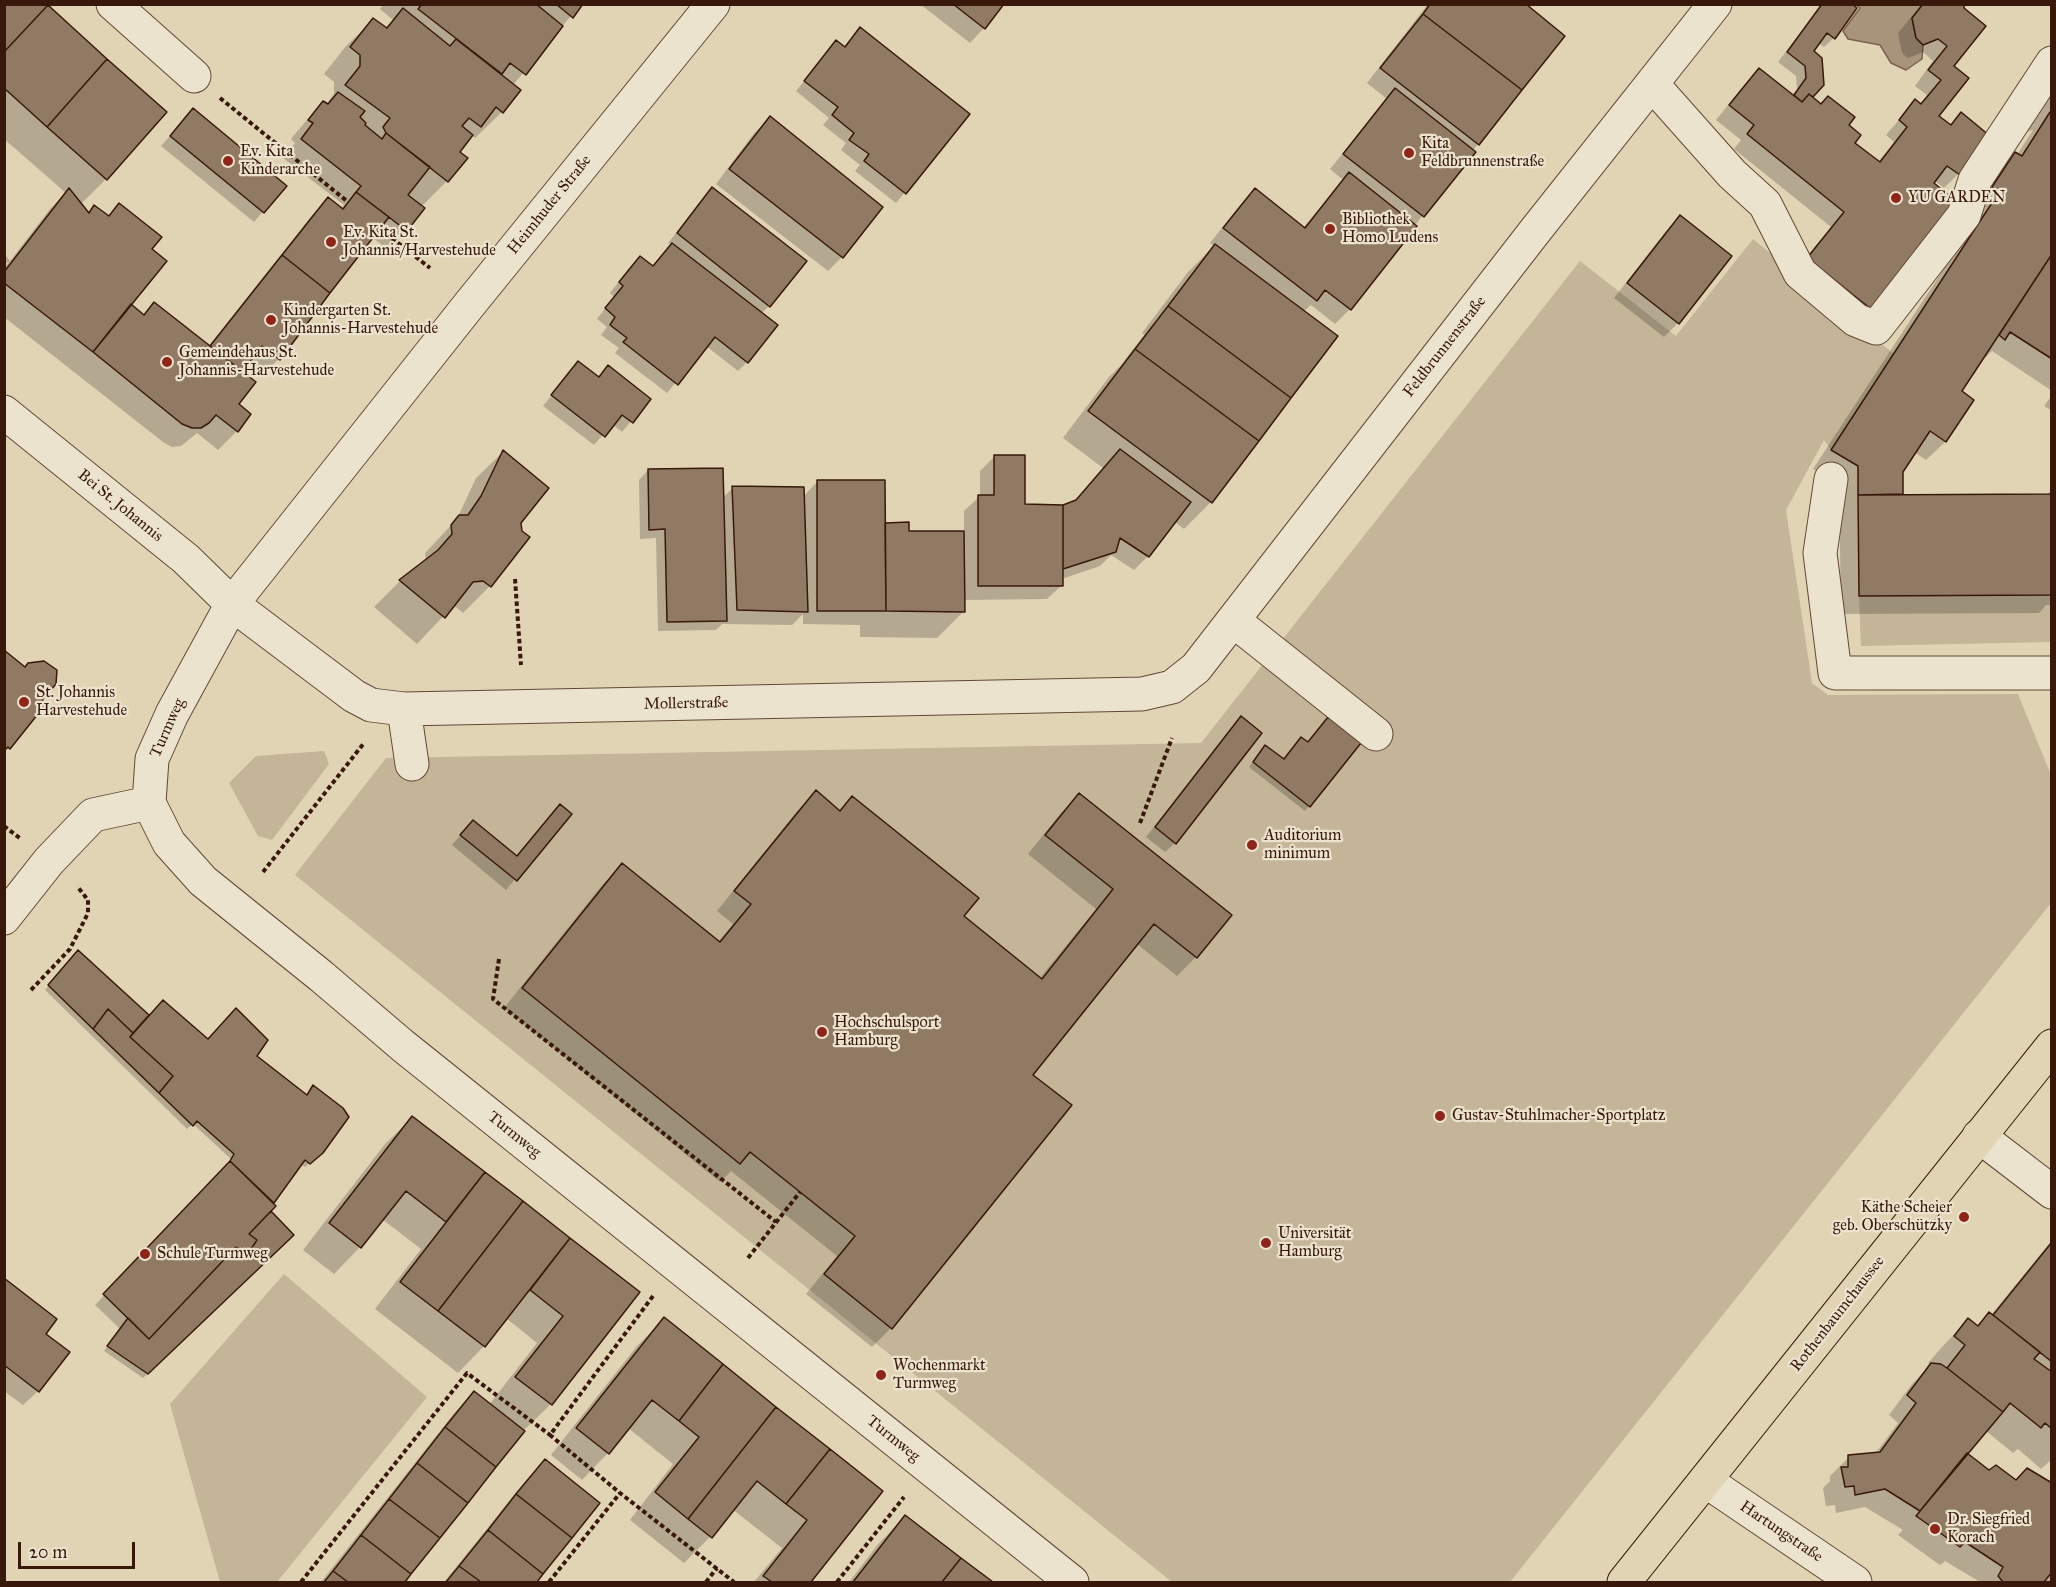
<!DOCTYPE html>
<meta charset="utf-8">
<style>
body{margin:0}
#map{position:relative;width:2056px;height:1587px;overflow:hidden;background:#e1d4b5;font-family:"IM FELL Great Primer",serif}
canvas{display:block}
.frame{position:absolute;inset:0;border:6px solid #38180b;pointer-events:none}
.scale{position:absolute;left:18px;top:1542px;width:117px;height:27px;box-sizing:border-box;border:3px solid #38180b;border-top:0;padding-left:8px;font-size:18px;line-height:21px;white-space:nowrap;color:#38180b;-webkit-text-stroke:4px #ece3cf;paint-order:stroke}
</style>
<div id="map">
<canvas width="2056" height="1587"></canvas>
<div class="frame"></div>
<div class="scale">20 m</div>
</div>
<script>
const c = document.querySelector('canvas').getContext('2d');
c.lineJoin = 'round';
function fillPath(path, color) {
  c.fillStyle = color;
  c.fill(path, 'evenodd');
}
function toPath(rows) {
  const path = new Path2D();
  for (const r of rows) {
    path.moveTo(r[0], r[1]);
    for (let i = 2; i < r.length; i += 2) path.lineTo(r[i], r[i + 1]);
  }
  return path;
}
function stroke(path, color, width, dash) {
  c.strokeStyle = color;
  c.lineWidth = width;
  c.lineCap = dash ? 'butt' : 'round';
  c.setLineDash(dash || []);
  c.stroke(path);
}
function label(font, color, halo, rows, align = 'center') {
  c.font = font + ' "IM FELL Great Primer",serif';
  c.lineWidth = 4.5;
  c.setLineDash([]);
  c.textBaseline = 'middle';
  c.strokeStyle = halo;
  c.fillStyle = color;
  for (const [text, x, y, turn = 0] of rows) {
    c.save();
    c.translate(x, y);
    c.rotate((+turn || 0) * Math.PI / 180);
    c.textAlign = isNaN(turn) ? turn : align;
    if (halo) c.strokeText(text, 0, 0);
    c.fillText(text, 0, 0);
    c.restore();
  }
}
const green = toPath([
 [1753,239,1894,354,1831,450,1824,440,1786,510,1812,683,1828,695,2018,694,2051,775,2051,903,1510,1582,1172,1582,295,875,386,758,1201,743,1580,261,1676,336],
 [2051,595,2051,642,1861,646,1859,596],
 [324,751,329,764,272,840,258,836,229,783,256,756],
 [284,1274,427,1397,277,1582,220,1582,170,1404]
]);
const water = toPath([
 [1856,5,1923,5,1912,18,1916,38,1923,45,1922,59,1906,70,1891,63,1880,45,1848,39,1843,31,1860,8,1856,5]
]);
const shadow = toPath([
 [4,4,42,4,165,112,106,179,80,205,88,214,95,207,108,217,119,205,150,249,129,304,143,315,154,304,208,347,313,214,328,199,340,209,344,205,283,158,295,143,291,139,305,122,323,103,326,104,334,94,334,82,324,74,346,46,373,20,385,28,393,20,380,9,383,4,581,4,513,85,519,90,502,112,475,138,471,135,458,152,447,181,421,207,406,230,387,249,372,237,279,359,264,373,248,361,240,372,237,431,218,450,197,433,181,446,172,447,163,442,4,317,4,268,9,262,4,264,4,253,10,261,50,209,66,193,4,139],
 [920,4,1002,4,984,28,970,43],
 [1428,4,1524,4,1478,144,1350,309,1335,324,1311,305,1303,312,1336,336,1211,502,1184,529,1174,521,1148,556,1134,570,1111,555,1100,566,1062,579,1062,585,1047,599,964,600,964,611,937,638,860,637,860,625,803,624,803,614,792,625,722,624,716,630,658,631,656,538,640,539,639,480,648,470,722,498,733,488,803,497,818,481,884,526,908,533,964,533,964,511,980,496,980,471,994,457,1024,506,1063,506,1074,503,1103,468,1063,438,1109,377,1121,365,1144,335,1142,333,1188,272,1214,246,1210,243,1240,205,1255,190,1303,228,1343,180,1330,169,1387,99,1367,83],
 [1822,4,1834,38,1824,47,1818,43,1812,51,1822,84,1811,97,1847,125,1853,143,1878,162,1894,142,1886,135,1915,101,1920,105,1927,95,1915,86,1933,61,1923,52,1908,58,1902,53,1898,33,1922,4,1963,4,1952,66,1937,117,1949,126,1961,114,1958,174,1944,188,1934,180,1870,308,1855,322,1794,273,1831,227,1734,149,1741,140,1716,120,1745,84,1759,70,1792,96,1797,89,1796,76,1778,62],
 [860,29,968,114,896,203,855,171,860,165,841,150,846,143,823,125,829,118,796,91,836,42,843,48],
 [2052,93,2052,391,1992,351,1985,358,1983,356,1960,391,1972,400,1945,442,1926,460,1914,452,1901,471,1902,496,2047,495,2052,489,2052,605,2046,605,2039,613,1841,614,1839,485,1813,469,1981,212,1974,206,1997,173,2015,154,2017,155,2033,130,2026,132],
 [193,110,285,186,254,222,161,146],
 [770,118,842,257,828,271,716,184,755,132],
 [703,199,769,306,761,314,747,362,738,371,706,346,667,393,615,353,619,348,601,335,607,327,597,319,614,297,610,293,630,267,640,258,652,267,671,245,668,243],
 [1681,217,1678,323,1664,337,1614,298,1666,231],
 [578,363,597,378,608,367,649,399,622,432,612,424,594,445,543,406],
 [2052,395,2052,411,2044,406],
 [503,452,521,531,528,538,490,586,463,613,456,607,451,608,417,644,374,607,400,581,426,561,425,553,457,519,476,478],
 [1232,728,1175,843,1165,852,1146,837],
 [1308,744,1359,744,1305,811,1249,767,1261,751,1283,760],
 [816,792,839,811,852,798,962,917,1039,979,1096,909,1028,854,1061,813,1080,795,1230,915,1196,957,1177,976,1137,944,1031,1075,891,1328,872,1347,806,1294,837,1256,731,1171,720,1182,504,1008,603,884,622,865,718,942,733,924,717,911,797,811],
 [560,806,570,814,506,890,452,845,464,831,516,857],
 [78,952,149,1017,207,1041,255,1056,306,1096,313,1087,317,1157,305,1167,300,1164,271,1203,265,1220,292,1235,143,1378,104,1351,120,1329,95,1305,226,1167,231,1159,193,1124,187,1129,45,990],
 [412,1118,638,1292,551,1404,524,1430,403,1582,321,1582,455,1412,474,1393,489,1405,537,1343,506,1318,484,1346,458,1373,375,1309,421,1249,382,1219,360,1247,334,1274,303,1250,385,1144],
 [2052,1240,2052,1459,2041,1469,2018,1449,2013,1453,1985,1430,1965,1454,1989,1472,2015,1482,2052,1485,2052,1582,1980,1582,1945,1561,1940,1565,1898,1535,1903,1530,1865,1507,1836,1513,1835,1505,1826,1506,1823,1488,1830,1481,1830,1476,1849,1457,1875,1454,1898,1423,1889,1415,1912,1384,1931,1365,1928,1363,1942,1347,1968,1320,1977,1327,1990,1314,1991,1315],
 [4,1279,44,1334,38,1391,23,1405,4,1391],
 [664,1319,881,1492,809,1582,754,1582,782,1548,732,1509,710,1537,684,1563,630,1520,673,1464,628,1428,608,1453,582,1480,551,1455,637,1346],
 [545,1461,598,1503,535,1582,444,1582,526,1480],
 [905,1517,991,1582,849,1582,879,1543]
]);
const building = toPath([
 [4,4,48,5,4,52,4,4],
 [422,4,536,4,563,26,526,75,510,63,502,74,418,9,422,4],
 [556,4,583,4,573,18,556,4],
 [953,4,1004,4,985,29,953,4],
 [1430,4,1526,4,1565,36,1522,90,1423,14,1430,4],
 [1822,4,1852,4,1857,8,1835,39,1827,33,1814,51,1822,58,1824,85,1813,97,1809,94,1802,102,1794,95,1806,78,1805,66,1787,52,1822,4],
 [1923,4,1964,4,1964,8,1986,26,1954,66,1969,78,1939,116,1951,125,1961,112,1990,136,1960,175,1947,166,1934,183,1956,201,1871,309,1807,258,1844,212,1747,134,1754,125,1729,105,1759,68,1802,102,1809,94,1821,104,1828,96,1855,117,1849,125,1861,135,1855,143,1880,162,1907,127,1899,120,1915,99,1921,104,1941,80,1928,70,1947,46,1938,39,1923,45,1916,38,1912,18,1923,4],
 [48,5,107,59,47,127,4,88,4,52,48,5],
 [403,8,450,46,456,39,521,90,503,113,496,107,481,127,469,118,462,126,473,135,460,152,468,158,448,182,386,133,383,127,390,118,345,85,360,66,360,55,350,47,373,18,387,28,403,8],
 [1423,14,1522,90,1479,145,1380,68,1423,14],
 [860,27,970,114,906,194,864,161,869,154,849,140,854,133,832,115,838,107,804,81,836,40,845,47,860,27],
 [107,59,167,112,107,180,47,127,107,59],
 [1395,88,1476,152,1424,217,1343,154,1395,88],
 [338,92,365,111,360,117,366,123,365,125,382,139,386,133,430,167,408,195,425,208,407,231,356,192,361,186,301,139,313,123,308,120,323,101,328,104,338,92],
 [193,108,287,186,264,213,170,136,193,108],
 [2050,112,2052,114,2052,254,1962,391,1974,400,1946,442,1930,431,1903,472,1903,494,1858,495,1858,466,1831,450,1999,192,1992,187,2015,152,2022,156,2050,112],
 [770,116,883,207,843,258,729,169,770,116],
 [1349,172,1417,226,1351,310,1325,290,1317,301,1223,228,1255,188,1305,228,1349,172],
 [712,187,807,261,770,307,677,233,712,187],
 [69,188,89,213,94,205,109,216,119,203,162,237,152,249,167,261,93,352,4,283,4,272,69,188],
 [356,192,389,217,330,293,282,255,328,197,343,209,356,192],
 [1680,215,1732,256,1679,324,1627,283,1680,215],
 [672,243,778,325,748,363,715,337,678,385,623,342,627,338,610,325,615,317,605,308,623,286,619,282,640,256,653,266,672,243],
 [1215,244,1338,336,1291,398,1168,306,1215,244],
 [2052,254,2052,359,2010,332,2005,340,1999,335,2052,254],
 [282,255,330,293,280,360,262,346,242,372,210,346,282,255],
 [154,302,256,382,239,404,251,414,238,432,216,415,209,423,201,428,192,428,182,424,93,352,131,304,144,315,154,302],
 [1168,306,1291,398,1259,441,1135,349,1168,306],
 [1135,349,1259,441,1212,503,1088,411,1135,349],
 [578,361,599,377,608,365,651,399,633,423,622,415,605,437,551,395,578,361],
 [1120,449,1191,502,1149,557,1120,538,1116,552,1063,569,1063,505,1076,500,1120,449],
 [503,450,549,488,521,523,522,531,530,537,491,587,483,581,473,582,445,618,399,580,438,550,452,534,451,525,459,515,468,515,481,496,503,450],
 [994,455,1025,455,1025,504,1063,505,1063,586,978,586,978,495,994,495,994,455],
 [723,468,727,621,667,622,665,529,649,530,648,469,723,468],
 [817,480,885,480,886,611,817,611,817,480],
 [732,486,804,487,808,612,737,610,732,486],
 [2052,492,2052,595,1859,596,1858,495,2050,494,2052,492],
 [909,522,909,531,964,531,965,612,886,611,885,523,909,522],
 [4,650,25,667,28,663,44,661,57,670,56,684,42,700,46,704,10,749,8,747,4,751,4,650],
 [1241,716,1262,733,1176,844,1155,827,1241,716],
 [1328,717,1361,743,1310,807,1253,762,1265,745,1284,759,1301,737,1308,742,1328,717],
 [816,790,840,811,852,796,979,898,964,916,1042,979,1113,889,1045,835,1079,793,1232,915,1197,958,1154,924,1033,1075,1072,1105,892,1329,824,1274,855,1236,750,1152,740,1164,522,988,622,863,720,942,751,904,734,891,816,790],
 [560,804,572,814,517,881,460,835,473,820,517,856,560,804],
 [78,950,149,1015,133,1033,108,1009,93,1029,48,985,78,950],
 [163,1000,208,1039,236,1008,268,1040,257,1056,307,1095,313,1085,343,1108,349,1117,323,1153,310,1164,305,1160,274,1203,230,1161,234,1154,197,1121,193,1126,159,1093,173,1076,130,1037,163,1000],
 [108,1009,133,1033,130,1037,173,1076,159,1093,93,1029,108,1009],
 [412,1116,485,1172,446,1222,406,1191,361,1248,329,1223,412,1116],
 [230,1161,276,1206,249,1234,257,1240,247,1255,236,1247,149,1339,103,1294,230,1161],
 [485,1172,523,1201,438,1311,400,1282,485,1172],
 [523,1201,570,1238,485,1347,438,1311,523,1201],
 [271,1211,294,1235,148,1374,107,1346,128,1318,149,1339,236,1247,247,1255,257,1240,249,1234,271,1211],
 [570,1238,640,1292,552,1405,515,1377,563,1316,530,1290,570,1238],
 [2052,1242,2052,1362,1993,1315,2052,1242],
 [4,1278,57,1319,46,1334,70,1352,39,1392,4,1365,4,1278],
 [1989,1312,2040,1352,2034,1359,2052,1372,2052,1429,2045,1423,2041,1428,2010,1403,2003,1412,1947,1368,1965,1345,1954,1336,1968,1318,1978,1326,1989,1312],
 [664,1317,723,1364,679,1421,652,1400,609,1454,576,1428,664,1317],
 [1931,1363,1941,1364,1947,1368,2003,1412,1920,1511,1885,1489,1855,1495,1854,1486,1845,1487,1841,1467,1848,1467,1848,1455,1880,1452,1916,1403,1907,1395,1931,1363],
 [723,1364,776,1407,688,1519,655,1492,699,1437,679,1421,723,1364],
 [474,1391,525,1431,496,1467,445,1427,474,1391],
 [776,1407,830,1449,786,1504,757,1481,712,1538,688,1519,776,1407],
 [445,1427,496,1467,468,1503,417,1463,445,1427],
 [830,1449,883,1491,811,1582,772,1582,763,1576,807,1520,786,1504,830,1449],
 [1967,1453,1989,1470,1996,1465,2016,1480,2027,1468,2052,1483,2052,1572,2044,1582,2003,1582,1998,1576,2003,1567,1965,1542,1960,1547,1916,1516,1967,1453],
 [545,1459,600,1503,572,1538,516,1494,545,1459],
 [417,1463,468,1503,440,1538,389,1499,417,1463],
 [516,1494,572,1538,543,1574,488,1530,516,1494],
 [389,1499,440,1538,411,1574,361,1535,389,1499],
 [905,1515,961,1558,942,1582,853,1582,905,1515],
 [488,1530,543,1574,537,1582,481,1582,459,1566,488,1530],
 [361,1535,411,1574,405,1582,348,1582,333,1571,361,1535],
 [961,1558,993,1582,942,1582,961,1558],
 [459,1566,481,1582,446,1582,459,1566],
 [333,1571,348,1582,324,1582,333,1571]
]);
const path = toPath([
 [1913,4,1916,4],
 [220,98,348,202],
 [380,229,430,268],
 [515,579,521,665],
 [1140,823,1172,738],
 [4,826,21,839],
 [263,872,364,743],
 [499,959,493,999,776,1222],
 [31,990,70,949,88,913,88,900,77,886],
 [748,1258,800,1192],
 [653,1296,550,1435,620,1493,734,1582],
 [301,1582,467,1373,550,1435],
 [549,1582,620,1493],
 [706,1582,717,1568],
 [837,1582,904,1497]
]);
const minor = toPath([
 [113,4,194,76],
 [713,4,469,305,232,604,172,714,152,759,149,803,169,843,203,881,321,976,402,1045,1072,1582],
 [1652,84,1732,174,1765,204,1800,273,1856,320,1876,328,1964,215,1975,180,2052,63],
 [4,412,186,559,232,604,354,696,371,705,404,709,1142,694,1172,687,1196,668,1535,231,1715,4],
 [1831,479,1820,553,1835,673,2052,673],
 [1234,621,1376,734],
 [404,709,412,764],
 [4,918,49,861,93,815,149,803],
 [1979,1136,2052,1192],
 [1706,1481,1855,1582]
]);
const major = toPath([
 [1624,1582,2052,1046]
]);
const markers = [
 [1409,153,6,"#8f2418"],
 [228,161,6,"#8f2418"],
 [1896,198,6,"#8f2418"],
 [1330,229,6,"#8f2418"],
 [331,242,6,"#8f2418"],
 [271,320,6,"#8f2418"],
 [167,362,6,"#8f2418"],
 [24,702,6,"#8f2418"],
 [1252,845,6,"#8f2418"],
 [822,1032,6,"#8f2418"],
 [1440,1116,6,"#8f2418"],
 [1964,1217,6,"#8f2418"],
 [1266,1243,6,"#8f2418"],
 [145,1254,6,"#8f2418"],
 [881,1375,6,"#8f2418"],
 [1935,1529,6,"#8f2418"]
];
const poiNames = [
 ["Kita",1421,144],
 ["Feldbrunnenstraße",1421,162],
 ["Ev. Kita",240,152],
 ["Kinderarche",240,170],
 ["YU GARDEN",1908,198],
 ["Bibliothek",1342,220],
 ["Homo Ludens",1342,238],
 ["Ev. Kita St.",343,233],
 ["Johannis/Harvestehude",343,251],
 ["Kindergarten St.",283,311],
 ["Johannis-Harvestehude",283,329],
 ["Gemeindehaus St.",179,353],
 ["Johannis-Harvestehude",179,371],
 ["St. Johannis",36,693],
 ["Harvestehude",36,711],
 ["Auditorium",1264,836],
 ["minimum",1264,854],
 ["Hochschulsport",834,1023],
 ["Hamburg",834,1041],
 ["Gustav-Stuhlmacher-Sportplatz",1452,1116],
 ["Käthe Scheier",1952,1208,"right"],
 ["geb. Oberschützky",1952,1226,"right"],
 ["Universität",1278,1234],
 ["Hamburg",1278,1252],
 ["Schule Turmweg",157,1254],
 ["Wochenmarkt",893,1366],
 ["Turmweg",893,1384],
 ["Dr. Siegfried",1947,1520],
 ["Korach",1947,1538]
];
const streetNames = [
 ["Heimhuder Straße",550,205,-51],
 ["Feldbrunnenstraße",1445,347,-52],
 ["Bei St. Johannis",120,506,39],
 ["Mollerstraße",686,704,-1],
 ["Turmweg",168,728,-66],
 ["Turmweg",514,1135,39],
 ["Rothenbaumchaussee",1838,1314,-52],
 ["Turmweg",893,1439,39],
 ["Hartungstraße",1781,1532,34]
];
fillPath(green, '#c4b498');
fillPath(water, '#a8947b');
stroke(water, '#7b624e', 1.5);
fillPath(shadow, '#0003');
fillPath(building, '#907a63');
stroke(building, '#38180b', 1.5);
stroke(minor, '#624736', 35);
stroke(major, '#38180b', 35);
stroke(path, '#38180b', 4, [4.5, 3]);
stroke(minor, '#ece3cf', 33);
stroke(major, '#e1d4b5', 33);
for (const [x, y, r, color] of markers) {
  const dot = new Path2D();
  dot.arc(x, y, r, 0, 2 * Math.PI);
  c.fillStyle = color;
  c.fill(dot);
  stroke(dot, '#ece3cf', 2);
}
label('16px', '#38180b', '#ece3cf', poiNames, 'left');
label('16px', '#38180b', '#ece3cf', streetNames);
</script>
